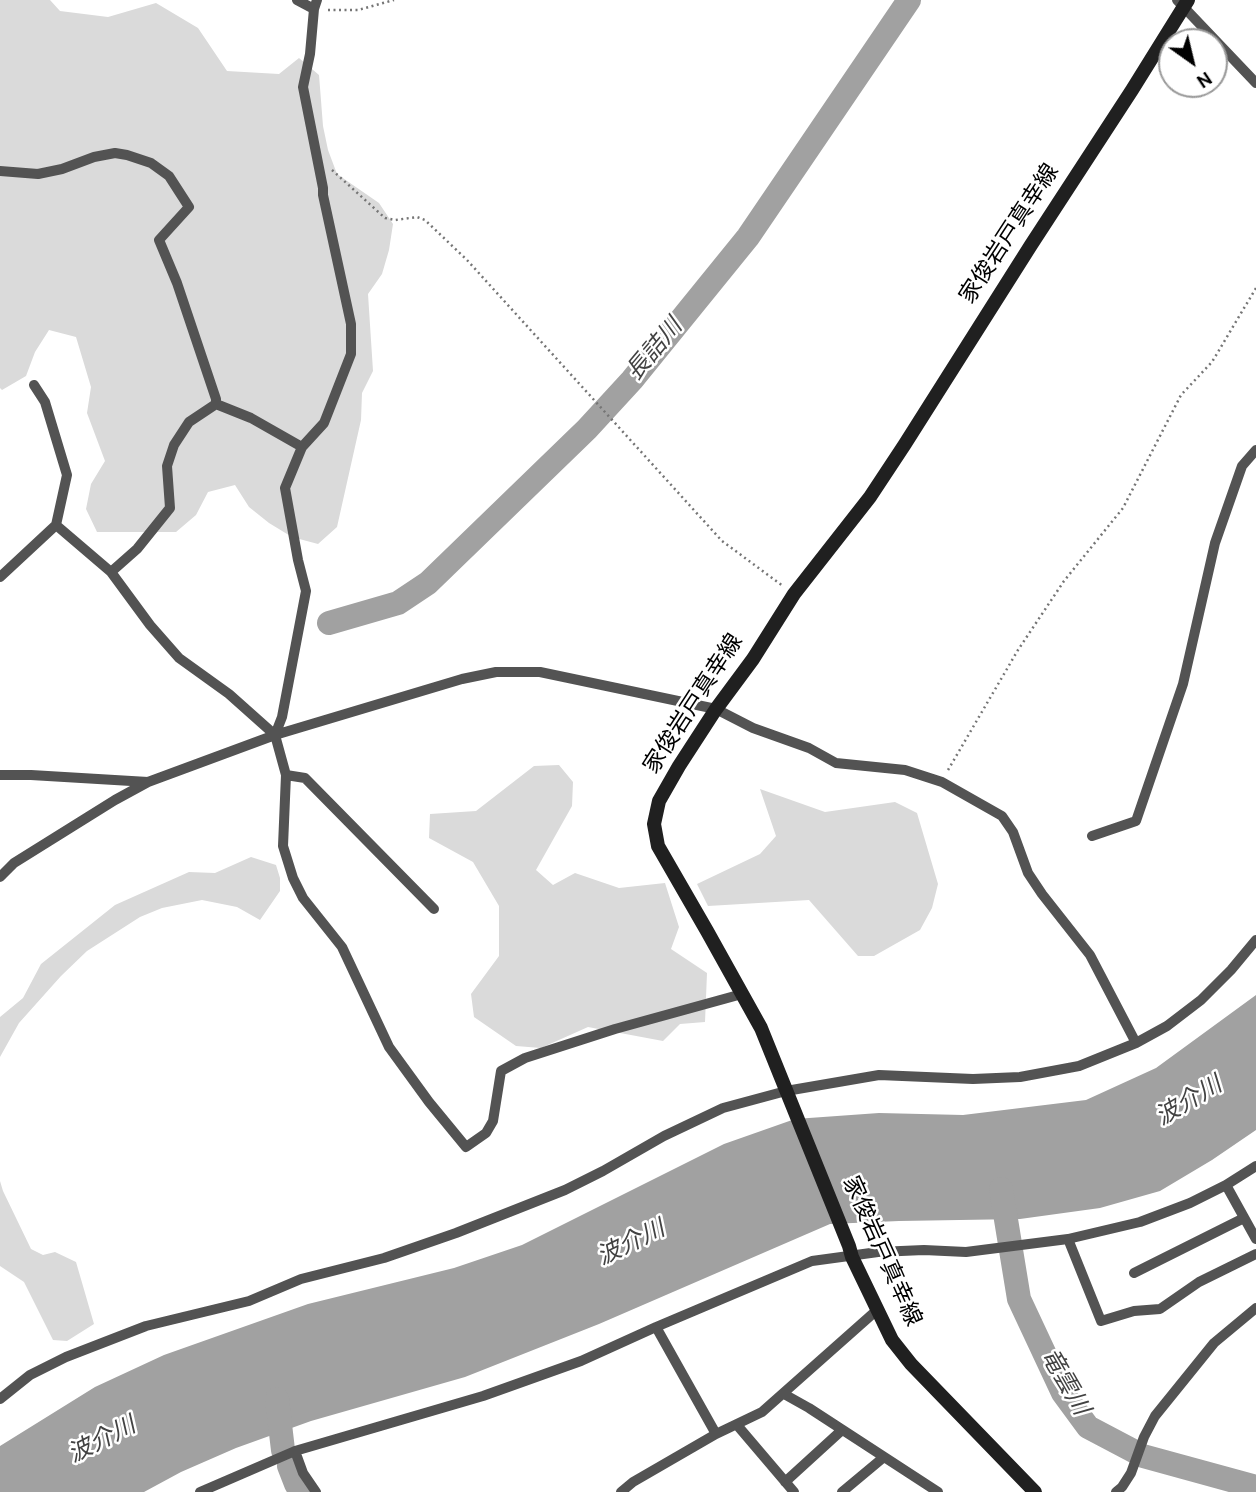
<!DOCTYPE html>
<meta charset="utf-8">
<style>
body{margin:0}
#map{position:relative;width:1256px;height:1492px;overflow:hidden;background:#fff;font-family:Overpass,sans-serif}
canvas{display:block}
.north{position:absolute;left:1158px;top:28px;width:70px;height:70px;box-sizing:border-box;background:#fff;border:2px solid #999;border-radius:50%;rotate:146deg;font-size:19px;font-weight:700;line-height:28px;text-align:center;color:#000}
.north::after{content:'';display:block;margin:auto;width:24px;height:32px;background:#000;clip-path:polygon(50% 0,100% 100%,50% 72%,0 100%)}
</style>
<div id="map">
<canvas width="1256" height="1492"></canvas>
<div class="north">N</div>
</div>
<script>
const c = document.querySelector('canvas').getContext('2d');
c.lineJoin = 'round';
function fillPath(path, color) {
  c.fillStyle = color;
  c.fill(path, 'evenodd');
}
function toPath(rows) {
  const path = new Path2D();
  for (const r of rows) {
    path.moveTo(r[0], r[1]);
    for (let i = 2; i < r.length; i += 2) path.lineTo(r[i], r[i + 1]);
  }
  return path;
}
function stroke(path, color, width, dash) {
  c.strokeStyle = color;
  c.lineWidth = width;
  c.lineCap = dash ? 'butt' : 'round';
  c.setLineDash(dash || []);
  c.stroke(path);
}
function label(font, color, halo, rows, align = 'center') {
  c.font = font + ' Overpass,"Noto Sans JP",sans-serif';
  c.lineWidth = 5;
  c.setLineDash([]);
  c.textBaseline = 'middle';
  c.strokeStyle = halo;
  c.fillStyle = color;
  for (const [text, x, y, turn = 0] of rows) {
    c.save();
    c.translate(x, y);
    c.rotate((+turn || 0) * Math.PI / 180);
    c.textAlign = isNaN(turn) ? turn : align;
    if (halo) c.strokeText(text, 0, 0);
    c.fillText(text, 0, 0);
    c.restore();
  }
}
const green = toPath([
 [0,0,50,0,60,11,108,17,156,3,198,28,227,71,279,74,299,58,319,75,323,126,328,150,337,174,379,203,393,224,389,250,382,274,368,294,373,371,362,393,361,420,337,527,318,544,292,537,269,523,249,507,235,485,208,492,196,515,176,532,97,532,86,509,91,484,105,461,87,413,91,387,76,337,49,330,35,352,26,376,2,390,0,388],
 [559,765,573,782,572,806,536,870,553,885,575,873,619,888,665,883,679,927,671,949,707,973,705,1022,680,1024,663,1041,588,1027,541,1048,516,1046,474,1017,471,994,499,956,499,906,473,862,429,838,430,814,476,811,534,766],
 [760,789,825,812,895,802,917,813,938,884,932,908,920,930,874,956,858,956,809,900,708,906,697,884,760,854,776,836],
 [251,857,276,865,280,878,280,891,260,920,237,907,202,900,162,908,140,917,87,951,61,976,19,1023,0,1057,0,1017,23,998,41,964,115,905,189,872,215,873],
 [0,1181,3,1191,31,1249,43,1255,55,1252,76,1262,94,1324,67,1341,53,1340,24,1282,0,1266]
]);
const water = toPath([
 [1256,995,1256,1130,1212,1160,1160,1191,1100,1208,1020,1219,899,1221,830,1224,599,1324,465,1377,311,1421,236,1448,181,1472,144,1492,0,1492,0,1446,95,1387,164,1355,308,1304,454,1268,522,1245,724,1144,795,1119,879,1113,963,1115,1086,1100,1156,1068]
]);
const river = toPath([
 [329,623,398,603,428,583,587,429,632,380,748,237,909,0],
 [1001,1189,1019,1299,1063,1393,1088,1427,1143,1456,1256,1487],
 [277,1399,283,1450],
 [289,1466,296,1484,301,1492]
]);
const path = toPath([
 [328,10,358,10,394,0],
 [332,170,385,218,395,220,417,217,425,220,467,260,722,541,783,586],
 [948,770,1018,650,1064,581,1123,508,1181,395,1212,362,1256,288]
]);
const street = toPath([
 [297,0,314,9],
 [1177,0,1256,83],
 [0,171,38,174,62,169,94,157,115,153,127,155,151,163,169,176,189,207,159,240,177,283,216,399,216,404],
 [34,385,45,402,67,475,56,525],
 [216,404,251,418,302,447],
 [111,572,137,549,170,508,167,466,174,445,189,422,216,404],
 [0,577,56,525,111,572,150,625,179,658,229,694,275,735,286,775,283,846,293,878,303,898,342,947,389,1047,429,1102,466,1147,486,1133,493,1121,501,1071,525,1058,615,1029,742,994],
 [275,735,282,717,306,591,298,560,285,488,302,447,324,423,351,354,351,324,323,195,323,188,303,87,310,54,314,9,317,0],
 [0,775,31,775,148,782],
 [286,775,305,778,434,909],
 [1092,836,1136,821,1183,684,1215,543,1242,466,1256,450],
 [0,877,14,863,115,800,148,782,275,735,462,679,496,672,540,672,716,709,753,728,809,748,836,763,905,770,942,782,1002,816,1013,832,1028,873,1042,894,1090,955,1136,1043],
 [1256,1166,1226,1185,1256,1239],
 [1068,1239,1101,1321,1134,1311,1160,1309,1199,1282,1256,1254],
 [1134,1273,1244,1218],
 [656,1327,716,1434],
 [784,1394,809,1408,938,1492],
 [0,1399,30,1375,66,1357,146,1326,249,1301,301,1279,384,1258,456,1233,565,1190,603,1171,664,1136,723,1108,786,1091,879,1075,973,1079,1020,1077,1079,1066,1136,1043,1167,1026,1201,1000,1231,970,1256,940],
 [737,1425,794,1492],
 [295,1451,303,1473,316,1492],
 [785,1482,842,1430],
 [200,1492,295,1451,483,1396,581,1361,656,1327,812,1261,878,1252,924,1250,966,1252,1068,1239,1140,1222,1190,1203,1226,1185],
 [621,1492,633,1482,716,1434,762,1412,877,1310],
 [842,1492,884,1457],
 [1116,1492,1122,1487,1131,1473,1144,1437,1155,1416,1214,1343,1256,1308]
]);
const secondary = toPath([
 [1035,1492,911,1364,892,1340,852,1257,849,1246,761,1028,707,931,658,846,654,824,659,801,679,766,716,709,753,659,794,594,870,497,905,444,1031,245,1132,90,1188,0]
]);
const streetNames = [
 ["家俊岩戸真幸線",1011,235,-57],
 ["家俊岩戸真幸線",695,705,-57],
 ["家俊岩戸真幸線",880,1252,66]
];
const waterNames = [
 ["長詰川",656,351,-50],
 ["波介川",1190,1103,-31],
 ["波介川",632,1245,-26],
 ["竜雲川",1063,1383,60],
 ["波介川",103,1442,-27]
];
fillPath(green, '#dadada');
fillPath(water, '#a1a1a1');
stroke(river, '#a1a1a1', 24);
stroke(path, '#757575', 2.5, [2, 3.5]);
stroke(street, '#535353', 10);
stroke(secondary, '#202020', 14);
label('23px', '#000', '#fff', streetNames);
label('italic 24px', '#424242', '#fff', waterNames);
</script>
